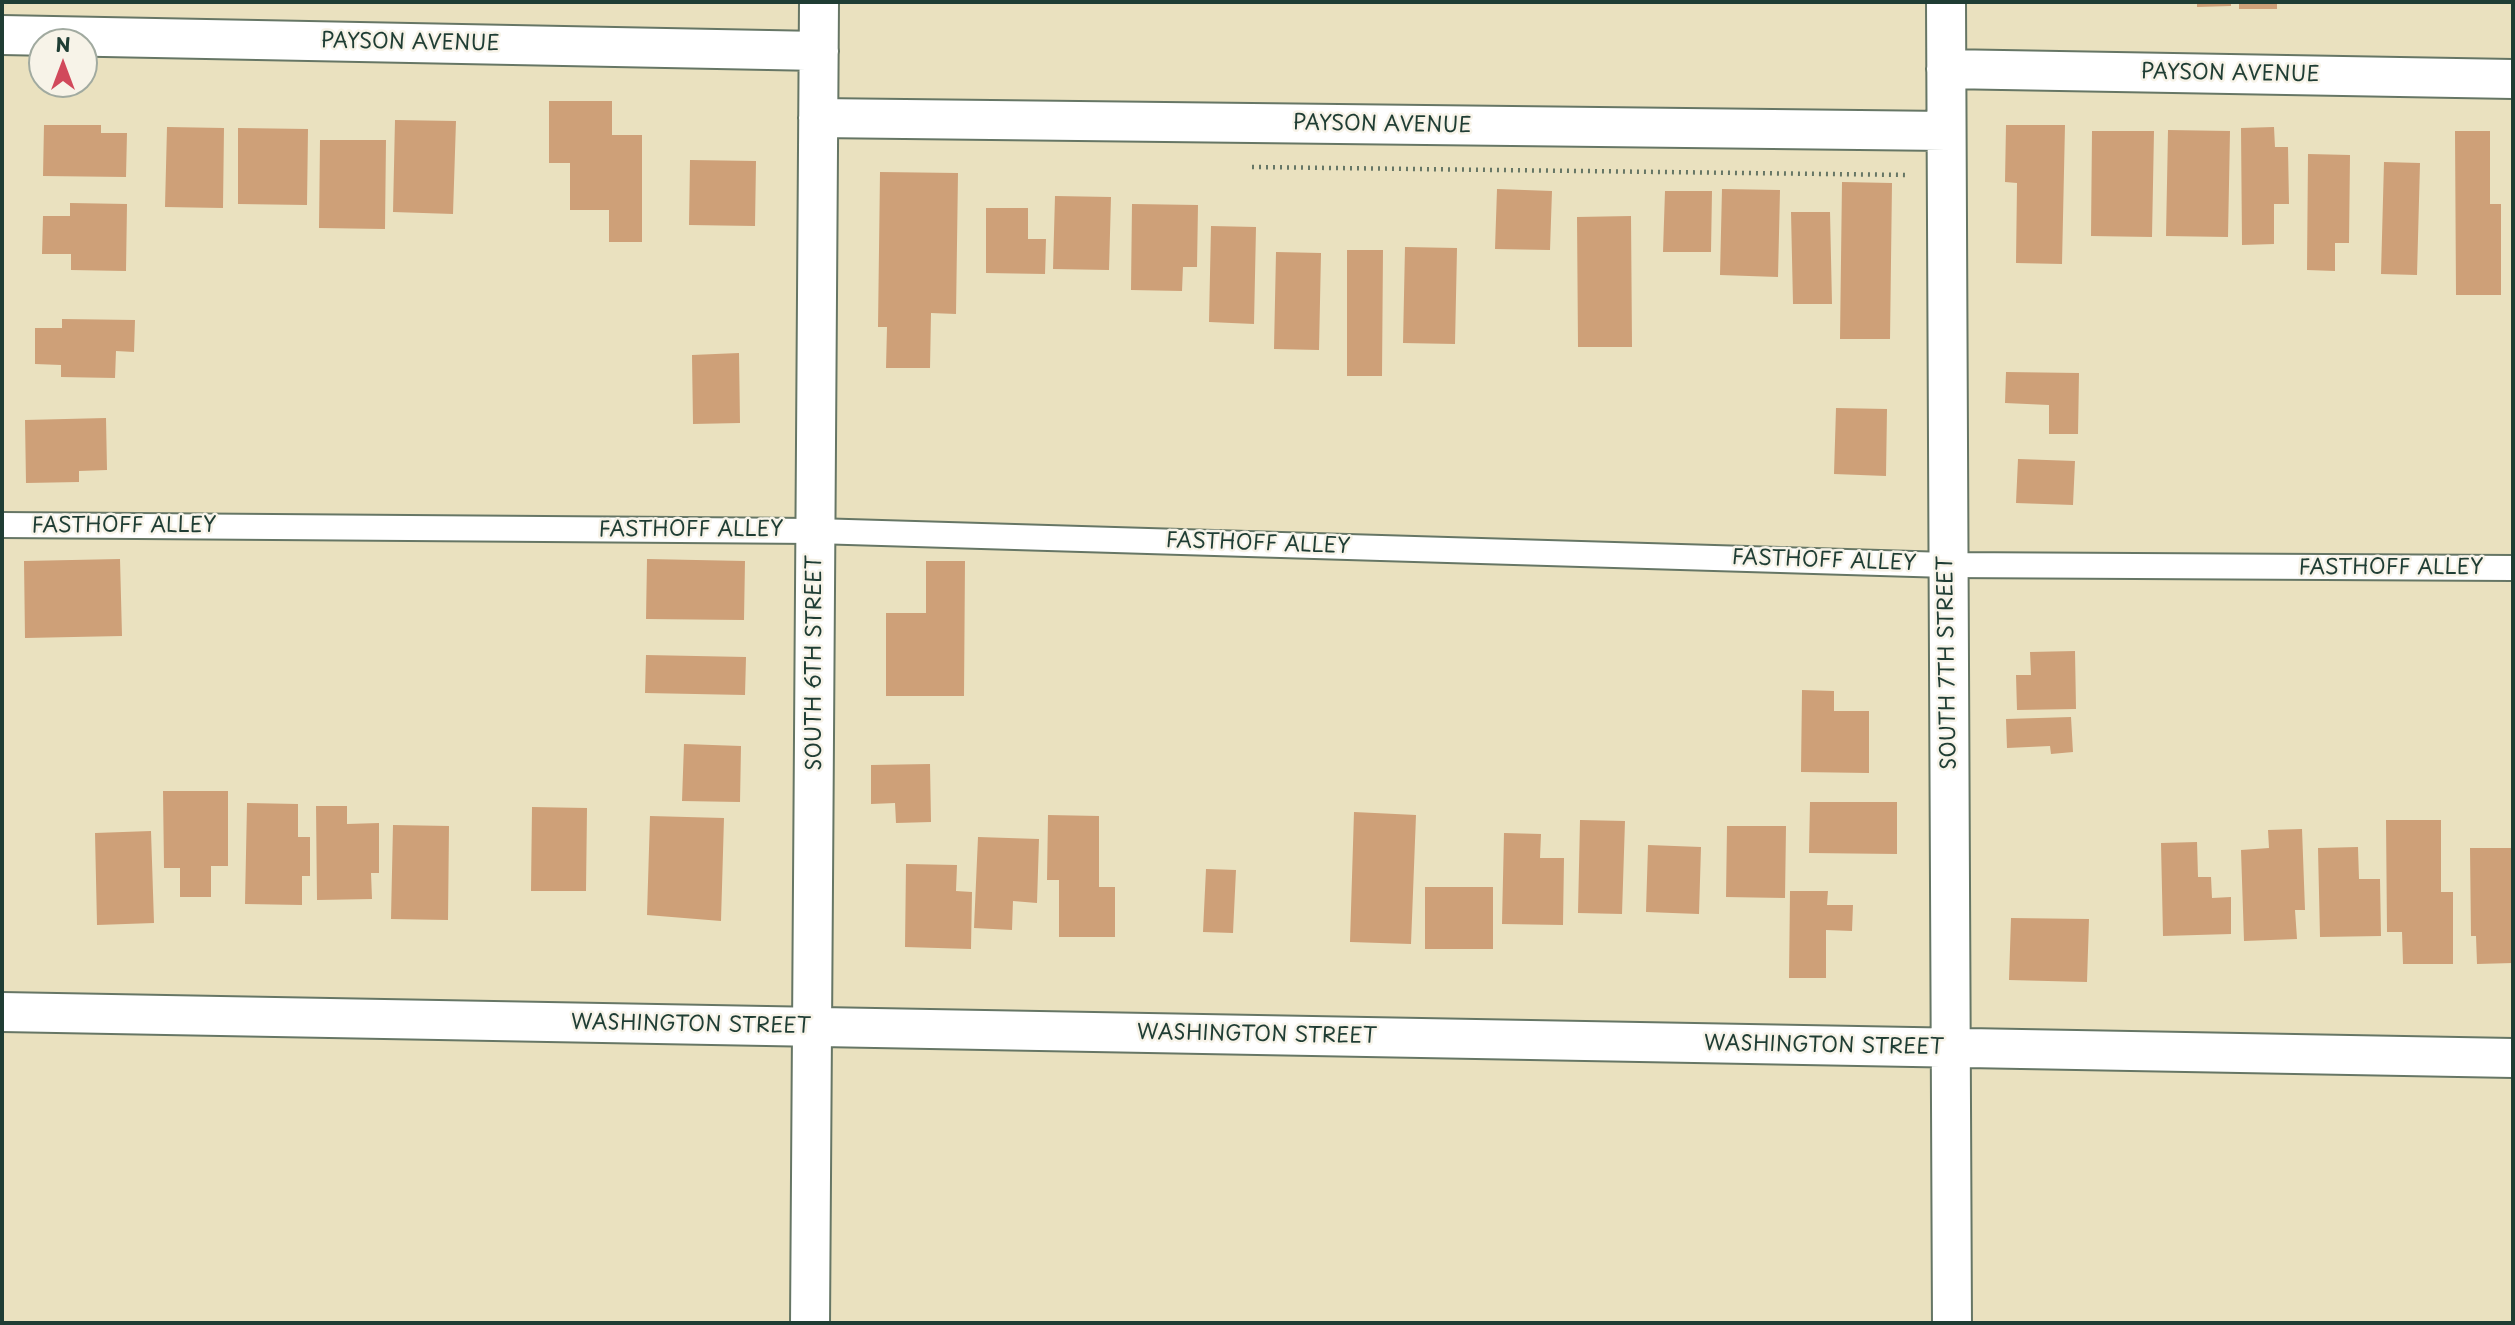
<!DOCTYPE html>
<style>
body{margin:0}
#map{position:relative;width:2515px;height:1325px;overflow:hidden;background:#eae1bf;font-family:"Playpen Sans",sans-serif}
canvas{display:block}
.frame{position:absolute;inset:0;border:4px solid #1f3d34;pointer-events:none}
.north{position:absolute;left:28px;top:28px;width:70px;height:70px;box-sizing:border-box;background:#f7f3e8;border:2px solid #a1aaa0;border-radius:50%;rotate:0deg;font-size:19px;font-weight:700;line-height:28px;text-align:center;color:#1f3d34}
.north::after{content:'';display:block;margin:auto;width:24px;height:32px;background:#d1495b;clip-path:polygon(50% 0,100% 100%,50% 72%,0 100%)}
</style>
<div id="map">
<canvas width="2515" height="1325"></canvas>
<div class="frame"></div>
<div class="north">N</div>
</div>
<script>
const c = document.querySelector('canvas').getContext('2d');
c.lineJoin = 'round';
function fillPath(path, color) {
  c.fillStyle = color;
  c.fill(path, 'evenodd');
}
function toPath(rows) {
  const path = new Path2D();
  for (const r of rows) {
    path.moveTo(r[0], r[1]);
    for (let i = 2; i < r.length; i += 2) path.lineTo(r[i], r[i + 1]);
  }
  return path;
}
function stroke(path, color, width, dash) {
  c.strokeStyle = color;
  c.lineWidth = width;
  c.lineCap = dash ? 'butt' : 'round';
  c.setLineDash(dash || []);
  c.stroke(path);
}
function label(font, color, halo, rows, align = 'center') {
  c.font = font + ' "Playpen Sans",sans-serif';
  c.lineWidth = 5;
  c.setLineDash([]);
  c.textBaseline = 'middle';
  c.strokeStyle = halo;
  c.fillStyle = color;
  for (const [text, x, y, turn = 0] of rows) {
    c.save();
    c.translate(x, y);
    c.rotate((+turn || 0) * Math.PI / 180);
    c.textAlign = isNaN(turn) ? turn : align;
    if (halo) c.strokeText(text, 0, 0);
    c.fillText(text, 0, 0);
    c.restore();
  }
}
const building = toPath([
 [2197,2,2231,2,2231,6,2197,7],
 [2239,2,2277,2,2277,9,2239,9],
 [549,101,612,101,612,135,642,135,642,242,609,242,609,210,570,210,570,163,549,163],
 [395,120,456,121,453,214,393,212],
 [44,125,101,125,101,133,127,133,126,177,43,176],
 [2006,125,2065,125,2062,264,2016,263,2017,183,2005,182],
 [167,127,224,128,223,208,165,207],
 [2274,127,2275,147,2288,147,2289,204,2274,204,2274,244,2242,245,2241,128],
 [238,128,308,129,307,205,238,204],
 [2168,130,2230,131,2228,237,2166,236],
 [2092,131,2154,131,2152,237,2091,236],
 [2455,131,2490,131,2490,204,2501,204,2501,295,2456,295],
 [320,140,386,140,385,229,319,228],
 [2308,154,2350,155,2349,243,2335,243,2335,271,2307,270],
 [690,160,756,161,755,226,689,225],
 [2384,162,2420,163,2417,275,2381,274],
 [880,172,958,173,956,314,931,313,930,368,886,368,887,327,878,327],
 [1842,182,1892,183,1890,339,1840,339],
 [1497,189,1552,191,1550,250,1495,249],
 [1722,189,1780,190,1778,277,1720,275],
 [1665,191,1712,191,1711,252,1663,252],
 [1055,196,1111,197,1109,270,1053,269],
 [70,203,127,204,126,271,71,270,71,254,42,254,43,216,70,216],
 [1132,204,1198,205,1197,267,1183,267,1182,291,1131,290],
 [986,208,1028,208,1028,239,1046,239,1045,274,986,273],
 [1791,212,1830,212,1832,304,1793,304],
 [1631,216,1632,347,1578,347,1577,217],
 [1211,226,1256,227,1254,324,1209,322],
 [1405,247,1457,248,1455,344,1403,343],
 [1347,250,1383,250,1382,376,1347,376],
 [1276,252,1321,253,1319,350,1274,349],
 [62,319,135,320,134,352,116,351,115,378,61,377,61,365,35,364,35,328,62,328],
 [739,353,740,423,693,424,692,355],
 [2006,372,2079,373,2078,434,2049,434,2049,405,2005,403],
 [1836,408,1887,409,1886,476,1834,474],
 [106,418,107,470,79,471,79,482,26,483,25,420],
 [2018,459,2075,461,2073,505,2016,503],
 [120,559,122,636,25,638,24,561],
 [647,559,745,561,744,620,646,619],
 [926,561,965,561,964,696,886,696,886,613,926,613],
 [2075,651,2076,709,2017,710,2016,675,2031,675,2030,652],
 [646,655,746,657,745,695,645,693],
 [1802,690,1834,691,1834,711,1869,711,1869,773,1801,772],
 [2071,717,2073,752,2051,754,2050,746,2007,748,2006,719],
 [684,744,741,746,740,802,682,801],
 [930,764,931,822,896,823,895,803,871,804,871,765],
 [163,791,228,791,228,866,211,866,211,897,180,897,180,868,164,868],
 [1810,802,1897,802,1897,854,1809,853],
 [247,803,298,804,298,837,310,837,310,876,302,876,302,905,245,904],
 [316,806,347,806,347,824,379,823,379,873,371,873,372,899,317,900],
 [532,807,587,808,586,891,531,891],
 [1354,812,1416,815,1411,944,1350,942],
 [1048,815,1099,816,1099,887,1115,887,1115,937,1059,937,1059,880,1047,880],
 [650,816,724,818,721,921,647,915],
 [1580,820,1625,821,1622,914,1578,913],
 [2386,820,2441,820,2441,892,2453,892,2453,964,2403,964,2402,932,2387,932],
 [393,825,449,826,448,920,391,919],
 [1727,826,1786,826,1785,898,1726,897],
 [2302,829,2305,910,2295,910,2297,939,2244,941,2241,850,2269,848,2268,830],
 [151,831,154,923,97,925,95,833],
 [1504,833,1541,834,1540,858,1564,858,1563,925,1502,924],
 [978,837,1039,839,1037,903,1013,901,1012,930,974,928],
 [2197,842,2198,877,2211,877,2212,898,2231,897,2231,934,2163,936,2161,843],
 [1648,845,1701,847,1699,914,1646,912],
 [2358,847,2359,879,2380,879,2381,936,2320,937,2318,848],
 [2470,848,2513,848,2513,963,2477,964,2476,936,2471,936],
 [906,864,957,865,956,891,972,892,971,949,905,947],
 [1206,869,1236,870,1233,933,1203,932],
 [1425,887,1493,887,1493,949,1425,949],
 [1790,891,1828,891,1827,905,1853,905,1852,931,1826,930,1826,978,1789,978],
 [2011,918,2089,919,2087,982,2009,980]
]);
const path = toPath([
 [1252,167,1909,175]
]);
const service = toPath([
 [2,525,815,531,1947,565,2513,568]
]);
const minor = toPath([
 [1946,2,1952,1323],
 [2,35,819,51],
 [1946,69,2513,79],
 [818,118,1946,131],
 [2,1012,2513,1058],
 [810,1323,819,2]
]);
const streetNames = [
 ["PAYSON AVENUE",410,43,1],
 ["PAYSON AVENUE",2230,74,1],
 ["PAYSON AVENUE",1382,125,1],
 ["FASTHOFF ALLEY",124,526],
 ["FASTHOFF ALLEY",691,530],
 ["FASTHOFF ALLEY",1258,544,2],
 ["FASTHOFF ALLEY",1824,561,2],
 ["FASTHOFF ALLEY",2391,568],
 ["SOUTH 6TH STREET",815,663,-90],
 ["SOUTH 7TH STREET",1948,663,-91],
 ["WASHINGTON STREET",691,1025,1],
 ["WASHINGTON STREET",1257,1035,1],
 ["WASHINGTON STREET",1824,1046,1]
];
fillPath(building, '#cea078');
stroke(service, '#667665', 28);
stroke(minor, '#667665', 42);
stroke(path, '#667665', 4.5, [2, 5]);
stroke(service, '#fff', 24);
stroke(minor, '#fff', 38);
label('21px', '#1f3d34', '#f7f3e8', streetNames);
</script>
